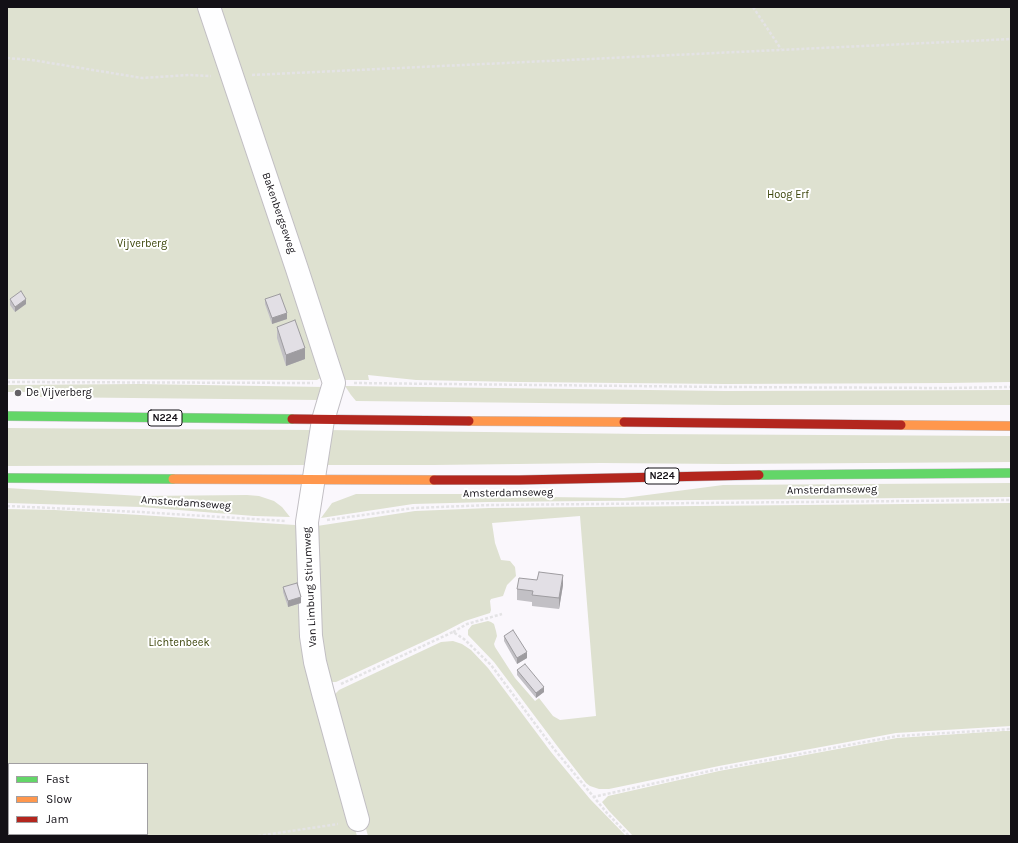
<!DOCTYPE html>
<style>
body{margin:0}
#map{position:relative;width:1018px;height:843px;overflow:hidden;background:#faf7fc;font-family:Karla,sans-serif}
canvas{display:block}
.frame{position:absolute;inset:0;border:8px solid #131016;pointer-events:none}
.legend{position:absolute;left:8px;top:763px;width:140px;height:72px;box-sizing:border-box;background:#fff;border:1px solid #a19fa2;margin:0;padding:5px 7px;list-style:none;font-size:12px;color:#131016}
.legend li{display:flex;align-items:center;gap:8px;height:20px}
.legend b{width:20px;border:1px solid #a19fa2}
</style>
<div id="map">
<canvas width="1018" height="843"></canvas>
<div class="frame"></div>
<ul class="legend">
<li><b style="height:5px;background:#63d668"></b>Fast</li>
<li><b style="height:5px;background:#ff974d"></b>Slow</li>
<li><b style="height:5px;background:#b3261e"></b>Jam</li>
</ul>
</div>
<script>
const c = document.querySelector('canvas').getContext('2d');
c.lineJoin = 'round';
function fillPath(path, color) {
  c.fillStyle = color;
  c.fill(path, 'evenodd');
}
function toPath(rows) {
  const path = new Path2D();
  for (const r of rows) {
    path.moveTo(r[0], r[1]);
    for (let i = 2; i < r.length; i += 2) path.lineTo(r[i], r[i + 1]);
  }
  return path;
}
function stroke(path, color, width, dash) {
  c.strokeStyle = color;
  c.lineWidth = width;
  c.lineCap = dash ? 'butt' : 'round';
  c.setLineDash(dash || []);
  c.stroke(path);
}
function label(font, color, halo, rows, align = 'center') {
  c.font = font + ' Karla,sans-serif';
  c.lineWidth = 4;
  c.setLineDash([]);
  c.textBaseline = 'middle';
  c.strokeStyle = halo;
  c.fillStyle = color;
  for (const [text, x, y, turn = 0] of rows) {
    c.save();
    c.translate(x, y);
    c.rotate((+turn || 0) * Math.PI / 180);
    c.textAlign = isNaN(turn) ? turn : align;
    if (halo) c.strokeText(text, 0, 0);
    c.fillText(text, 0, 0);
    c.restore();
  }
}
const green = toPath([
 [7,7,204,7,322,377,317,380,7,379],
 [214,7,1011,7,1011,382,948,383,725,384,519,382,416,380,368,375,369,380,341,380],
 [140,384,325,387,318,400,40,397,40,392,7,392,7,385],
 [345,386,725,391,1011,390,1011,405,725,405,356,401,351,395],
 [7,428,142,429,316,430,311,465,7,466],
 [326,430,644,434,1011,436,1011,462,725,464,601,463,433,465,321,465],
 [1011,483,1011,497,488,502,413,504,321,518,332,503,356,494,513,494,547,497,624,498,723,485],
 [7,488,141,496,247,495,259,496,274,501,282,507,290,517,254,516,141,507,7,503],
 [1011,503,1011,726,896,733,719,766,609,789,599,789,590,786,586,783,558,747,494,662,468,635,468,630,472,625,488,621,491,622,494,624,496,631,497,636,494,644,495,647,515,678,535,701,539,698,553,716,560,720,596,716,580,516,492,523,495,543,501,560,510,561,515,567,516,576,507,585,503,596,491,599,490,601,491,610,490,613,465,621,440,634,336,682,328,682,321,662,317,526,415,511,489,508],
 [7,509,55,510,140,515,295,525,300,532,347,802,357,836,7,836],
 [9,764,147,764,147,834,9,834],
 [453,641,462,644,471,650,488,668,551,752,590,799,626,836,368,836,330,699,339,690,441,642],
 [1003,731,1011,731,1011,836,633,836,609,811,602,802,608,796,719,771,897,738]
]);
const path = toPath([
 [753,7,781,49],
 [7,58,32,60,142,78,189,75,211,76],
 [252,75,1011,39],
 [7,382,313,383],
 [354,383,725,387,947,388,1011,387],
 [7,506,140,512,286,521],
 [327,520,414,508,490,505,1011,500],
 [453,632,467,624,502,614],
 [341,684,453,632,464,639,491,665,554,749,607,813,629,836],
 [593,797,719,769,897,736,1011,729],
 [258,836,338,824]
]);
const street = toPath([
 [209,7,297,269,334,383,323,420,307,522,311,636,315,662,323,693,358,820]
]);
const fast = toPath([
 [7,416,292,419],
 [759,475,1011,473],
 [7,478,173,479]
]);
const slow = toPath([
 [469,421,624,422],
 [901,425,1011,426],
 [173,479,434,480]
]);
const jam = toPath([
 [292,419,469,421],
 [624,422,901,425],
 [434,480,519,480,759,475]
]);
const wall = toPath([
 [10,299,26,304,15,312,10,305],
 [265,299,287,319,272,324,265,304],
 [277,327,305,359,286,366,277,338],
 [537,580,563,585,559,609,532,606,532,602,517,600,517,589],
 [283,587,301,603,288,607,283,592],
 [504,636,527,658,517,664,504,641],
 [517,670,544,692,536,698,517,675]
]);
const shadedWall = toPath([
 [26,299,26,304,15,312,15,307],
 [287,313,287,319,272,324,272,318],
 [305,348,305,359,286,366,286,355],
 [563,575,563,585,559,609,559,598],
 [301,597,301,603,288,607,288,601],
 [527,652,527,658,517,664,517,658],
 [544,687,544,692,536,698,536,693]
]);
const building = toPath([
 [21,291,26,299,15,307,10,299,21,291],
 [280,294,287,313,272,318,265,299,280,294],
 [295,320,305,348,286,355,277,327,295,320],
 [539,572,563,575,559,598,532,595,533,591,517,589,519,578,537,580,539,572],
 [297,583,301,597,288,601,283,587,297,583],
 [513,630,527,652,517,658,504,636,513,630],
 [525,664,544,687,536,693,517,670,525,664]
]);
const markers = [
 [18,393,4,"#646166"]
];
const shields = [
 [165,418,34],
 [662,476,34]
];
const shieldNames = [
 ["N224",165,418],
 ["N224",662,476]
];
const parkNames = [
 ["Hoog Erf",788,195],
 ["Vijverberg",142,244],
 ["Lichtenbeek",179,643]
];
const streetNames = [
 ["Bakenbergseweg",279,213,71],
 ["Amsterdamseweg",832,490,-1],
 ["Amsterdamseweg",508,493,-1],
 ["Amsterdamseweg",186,503,4],
 ["Van Limburg Stirumweg",310,587,-93]
];
const poiNames = [
 ["De Vijverberg",26,393]
];
fillPath(green, '#dee1d0');
stroke(street, '#c1bec3', 24);
stroke(fast, '#c1bec3', 10);
stroke(slow, '#c1bec3', 10);
stroke(jam, '#c1bec3', 10);
stroke(path, '#e4e3e5', 2.5, [3, 2]);
stroke(street, '#fefeff', 22);
stroke(fast, '#63d668', 9);
stroke(slow, '#ff974d', 9);
stroke(jam, '#b3261e', 9);
fillPath(wall, '#c2c0c5');
fillPath(shadedWall, '#9e9ca0');
fillPath(building, '#e2dfe5');
stroke(building, '#9e9ca0', 1);
for (const [x, y, r, color] of markers) {
  const dot = new Path2D();
  dot.arc(x, y, r, 0, 2 * Math.PI);
  c.fillStyle = color;
  c.fill(dot);
  stroke(dot, '#fff', 1.5);
}
for (const [x, y, w] of shields) {
  const box = new Path2D();
  box.roundRect(x - w / 2, y - 8, w, 16, 3);
  c.fillStyle = '#fff';
  c.fill(box);
  stroke(box, '#131016', 1);
}
label('bold 10px', '#131016', null, shieldNames);
label('11px', '#3c450a', '#fff', parkNames);
label('11px', '#131016', '#fff', streetNames);
label('11px', '#131016', '#fff', poiNames, 'left');
</script>
